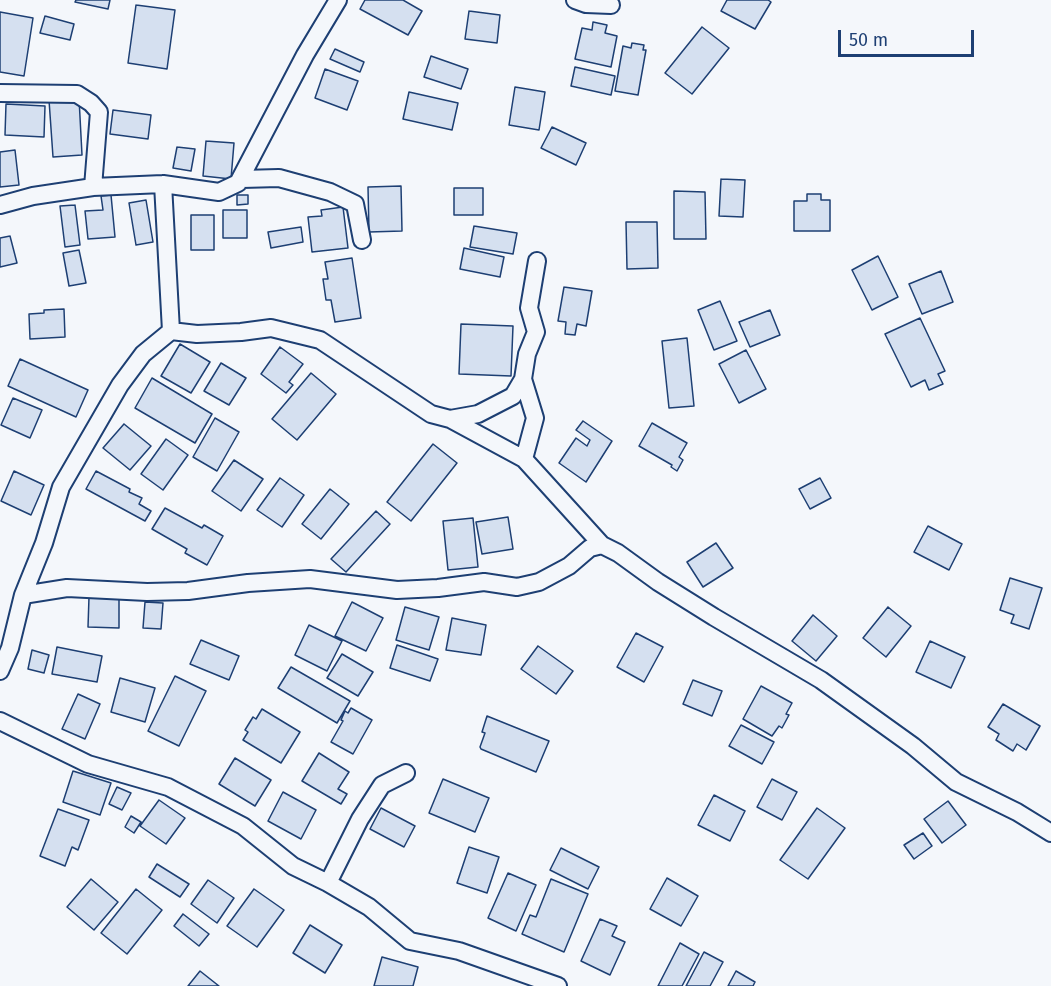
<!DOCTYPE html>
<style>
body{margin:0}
#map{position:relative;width:1051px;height:986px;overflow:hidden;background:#f4f7fb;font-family:"Fira Sans",sans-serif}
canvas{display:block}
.scale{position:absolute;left:838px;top:30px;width:136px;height:27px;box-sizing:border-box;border:3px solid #1d3f73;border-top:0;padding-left:8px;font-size:18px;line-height:21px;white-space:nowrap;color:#1d3f73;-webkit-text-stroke:4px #f4f7fb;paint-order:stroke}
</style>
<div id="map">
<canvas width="1051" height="986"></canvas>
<div class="scale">50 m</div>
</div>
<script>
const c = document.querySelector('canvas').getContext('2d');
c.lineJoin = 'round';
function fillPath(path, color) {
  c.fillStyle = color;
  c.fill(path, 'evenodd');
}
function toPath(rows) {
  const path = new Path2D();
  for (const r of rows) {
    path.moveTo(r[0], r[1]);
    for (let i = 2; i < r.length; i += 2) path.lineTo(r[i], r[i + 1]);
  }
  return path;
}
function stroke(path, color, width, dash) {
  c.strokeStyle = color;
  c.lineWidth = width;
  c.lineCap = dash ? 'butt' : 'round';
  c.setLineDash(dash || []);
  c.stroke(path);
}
const building = toPath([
 [76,0,110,0,108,9,75,2,76,0],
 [365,0,403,0,422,11,408,35,360,9,365,0],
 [727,0,768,0,771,2,755,29,721,11,727,0],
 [136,5,175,10,167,69,128,63,136,5],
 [469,11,500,15,497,43,465,39,469,11],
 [0,12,33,18,24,76,0,72,0,12],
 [45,16,74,24,70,40,40,33,45,16],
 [593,22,607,25,605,33,617,36,611,67,575,59,582,28,592,30,593,22],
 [702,27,729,48,692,94,665,73,702,27],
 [632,43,644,45,643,50,646,50,638,95,615,91,623,46,631,48,632,43],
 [335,49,364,62,360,72,330,59,335,49],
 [431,56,468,69,461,89,424,77,431,56],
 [575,67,615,76,611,95,571,86,575,67],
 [325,69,358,81,347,110,315,98,325,69],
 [515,87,545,92,539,130,509,125,515,87],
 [409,92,458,103,452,130,403,119,409,92],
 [79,98,82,155,53,157,49,100,79,98],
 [6,104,45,106,44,137,5,135,6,104],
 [113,110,151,115,148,139,110,134,113,110],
 [552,127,586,143,576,165,541,148,552,127],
 [206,141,234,143,231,179,203,176,206,141],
 [177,147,195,149,191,171,173,168,177,147],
 [15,150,19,185,0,187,0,152,15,150],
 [721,179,745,180,743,217,719,216,721,179],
 [401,186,402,231,369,232,368,187,401,186],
 [454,188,483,188,483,215,454,215,454,188],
 [674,191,705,192,706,239,674,239,674,191],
 [807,194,821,194,821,200,830,200,830,231,794,231,794,201,807,201,807,194],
 [111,195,115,237,88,239,85,211,103,210,101,196,111,195],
 [237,195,248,195,248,204,237,205,237,195],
 [146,200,153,242,136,245,129,203,146,200],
 [75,205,80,245,65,247,60,206,75,205],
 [343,207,348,248,312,252,308,217,322,216,321,210,343,207],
 [223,210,247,210,247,238,223,238,223,210],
 [191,215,214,215,214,250,191,250,191,215],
 [626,222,657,222,658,268,627,269,626,222],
 [474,226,517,233,513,254,470,247,474,226],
 [301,227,303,242,271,248,268,232,301,227],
 [10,236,17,263,0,267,0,238,10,236],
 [464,248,504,257,500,277,460,269,464,248],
 [79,250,86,283,69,286,63,253,79,250],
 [878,256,898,297,872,310,852,270,878,256],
 [352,258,361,318,335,322,331,300,326,300,323,279,328,279,325,262,352,258],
 [941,271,953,302,922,314,909,284,941,271],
 [564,287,592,291,586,326,577,324,575,335,565,334,566,322,558,321,564,287],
 [720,301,737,341,714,350,698,310,720,301],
 [64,309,65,337,30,339,29,314,44,313,44,310,64,309],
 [770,310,780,335,750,347,739,322,770,310],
 [920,318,945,371,938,374,943,384,929,390,925,380,911,387,885,334,920,318],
 [461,324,513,326,511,376,459,374,461,324],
 [687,338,694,406,669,408,662,341,687,338],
 [180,344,210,362,191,393,161,376,180,344],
 [280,347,303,364,289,382,293,385,286,393,261,374,280,347],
 [746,350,766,389,739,403,719,364,746,350],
 [20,359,88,390,76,417,8,386,20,359],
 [221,363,246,378,229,405,204,391,221,363],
 [311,373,336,394,297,440,272,419,311,373],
 [152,378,212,414,195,443,135,408,152,378],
 [13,398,42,410,30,438,1,425,13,398],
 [215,418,239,432,217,471,193,457,215,418],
 [583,421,612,441,586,482,559,463,576,438,587,446,590,440,576,430,583,421],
 [652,423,687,443,679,457,683,460,677,471,671,467,672,465,639,446,652,423],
 [124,424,151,446,130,470,103,448,124,424],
 [166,439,188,455,163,490,141,474,166,439],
 [433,444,457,463,411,521,387,502,433,444],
 [234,460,263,479,241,511,212,491,234,460],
 [14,471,44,485,31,515,1,501,14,471],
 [96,471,130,489,129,492,142,498,139,504,151,511,145,521,86,489,96,471],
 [280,478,304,495,282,527,257,510,280,478],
 [820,478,831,498,810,509,799,489,820,478],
 [330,489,349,504,321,539,302,524,330,489],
 [165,508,202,528,204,525,223,536,207,565,185,553,187,549,152,529,165,508],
 [376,511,390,524,346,572,331,559,376,511],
 [508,517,513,549,482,554,476,522,508,517],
 [473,518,478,567,448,570,443,521,473,518],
 [928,526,962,544,949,570,914,552,928,526],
 [716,543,733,568,703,587,687,562,716,543],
 [1010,578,1042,588,1029,629,1011,623,1014,615,1000,610,1010,578],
 [89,597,119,598,119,628,88,627,89,597],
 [145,602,163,603,161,629,143,628,145,602],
 [352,602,383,618,366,651,335,636,352,602],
 [405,607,439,617,429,650,396,640,405,607],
 [888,607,911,626,886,657,863,638,888,607],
 [813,615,837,636,816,661,792,641,813,615],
 [452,618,486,625,481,655,446,650,452,618],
 [309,625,342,641,327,671,295,655,309,625],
 [636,633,663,647,644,682,617,667,636,633],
 [201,640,239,656,229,680,190,664,201,640],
 [930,641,965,657,951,688,916,672,930,641],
 [397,645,438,659,430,681,390,668,397,645],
 [538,646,573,671,556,694,521,669,538,646],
 [57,647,102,656,97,682,52,674,57,647],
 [32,650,49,655,44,673,28,669,32,650],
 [342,654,373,672,358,696,327,678,342,654],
 [291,667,350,701,337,723,278,688,291,667],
 [175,676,206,691,179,746,148,731,175,676],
 [120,678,155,688,145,722,111,712,120,678],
 [693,680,722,691,712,716,683,704,693,680],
 [761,686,792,703,786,714,789,715,782,728,779,726,772,736,743,719,761,686],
 [78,694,100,704,85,739,62,729,78,694],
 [1003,704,1040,726,1026,750,1017,744,1013,751,996,740,999,734,988,727,1003,704],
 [351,708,372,720,353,754,331,742,343,721,341,720,345,711,348,713,351,708],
 [262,709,300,732,281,763,243,740,248,732,245,730,253,717,256,719,262,709],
 [487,716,549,741,536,772,481,749,480,747,485,733,482,732,487,716],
 [741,725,774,742,762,764,729,746,741,725],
 [319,753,349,772,338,789,347,794,341,804,302,781,319,753],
 [235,758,271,780,255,806,219,784,235,758],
 [73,771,111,783,100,815,63,802,73,771],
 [443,779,489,798,475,832,429,813,443,779],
 [772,779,797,792,782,820,757,807,772,779],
 [117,787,131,793,122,810,109,804,117,787],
 [283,792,316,810,301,839,268,821,283,792],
 [714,795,745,811,730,841,698,825,714,795],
 [159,800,185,818,166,844,140,826,159,800],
 [948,801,966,825,942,843,924,819,948,801],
 [381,808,415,826,404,847,370,829,381,808],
 [817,808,845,828,808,879,780,860,817,808],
 [58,809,89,820,78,850,72,847,65,866,40,856,58,809],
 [131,816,141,822,134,833,125,827,131,816],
 [923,833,932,846,914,859,904,845,923,833],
 [469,847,499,857,487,893,457,883,469,847],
 [561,848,599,867,588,889,550,870,561,848],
 [157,864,189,884,180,897,149,877,157,864],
 [508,873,536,885,516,931,488,918,508,873],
 [667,878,698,896,681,926,650,909,667,878],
 [91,879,118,902,94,930,67,907,91,879],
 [551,879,588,894,564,952,522,934,530,915,536,917,551,879],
 [208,880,234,898,217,923,191,904,208,880],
 [136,889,162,910,127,954,101,933,136,889],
 [254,889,284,910,257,947,227,926,254,889],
 [183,914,209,934,199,946,174,926,183,914],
 [600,919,617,926,612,936,625,942,610,975,581,961,600,919],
 [310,925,342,945,325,973,293,953,310,925],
 [680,943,699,954,682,986,658,986,680,943],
 [704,952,723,962,710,986,686,986,704,952],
 [382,957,418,967,413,986,374,986,382,957],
 [200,971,219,986,188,986,200,971],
 [736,971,755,982,753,986,728,986,736,971]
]);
const minor = toPath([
 [575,0,586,4,611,5],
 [0,93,77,94,91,103,99,112,93,187],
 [242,179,279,178,330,192,355,204,362,240],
 [163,184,171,331],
 [0,205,33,196,93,187,163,184,219,192,238,183,305,55,338,0],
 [523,379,535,418,524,459],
 [450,419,524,459,602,545,618,553,658,582,714,617,821,680,913,746,956,782,1017,812,1051,833],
 [23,595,67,588,147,592,188,591,248,583,310,579,397,590,438,588,484,582,517,587,539,582,569,566,590,548,602,545],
 [0,671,10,648,23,595,44,543,61,487,120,385,143,354,171,331,197,334,241,332,271,328,320,340,431,414,450,419,478,414,513,396,523,379,527,354,536,332,529,308,537,261],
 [0,721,88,764,168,787,243,826,293,866,328,883,369,907,410,941,459,951,558,986],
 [328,883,360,819,382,785,406,773]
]);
fillPath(building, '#d5e0f0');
stroke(building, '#1d3f73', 1.5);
stroke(minor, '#1d3f73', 20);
stroke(minor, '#f4f7fb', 16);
</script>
